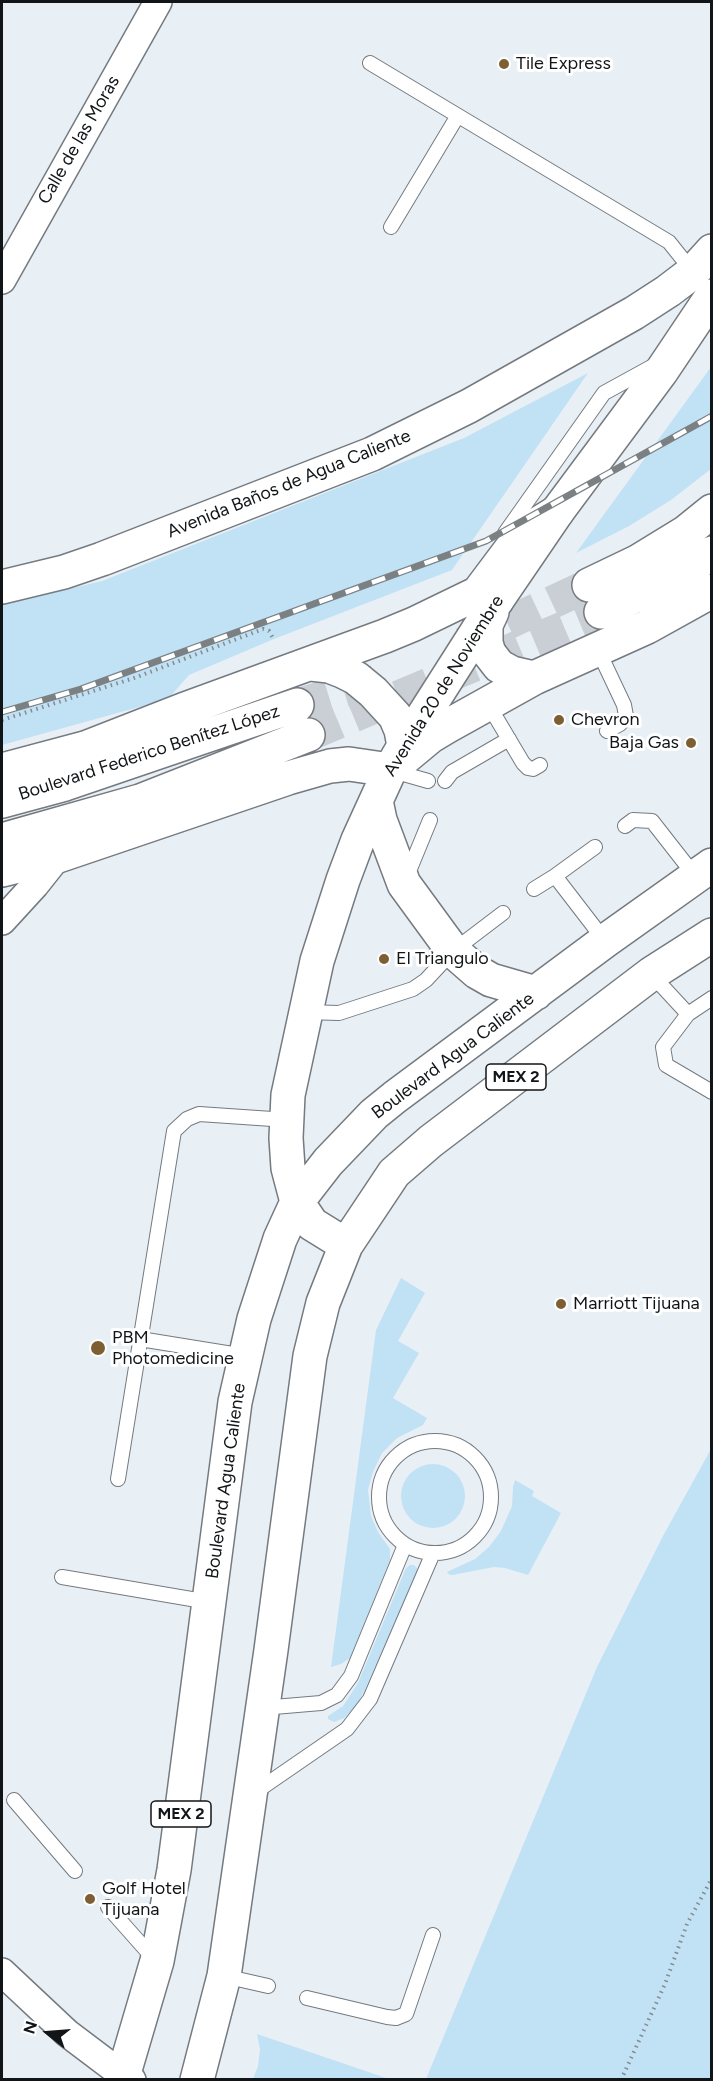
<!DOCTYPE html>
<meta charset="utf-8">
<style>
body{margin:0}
#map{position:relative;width:713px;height:2081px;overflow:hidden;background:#e9f0f5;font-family:Figtree,sans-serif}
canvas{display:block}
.frame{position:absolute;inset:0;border:3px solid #121517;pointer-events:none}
.north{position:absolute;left:18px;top:2003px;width:60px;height:60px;-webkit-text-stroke:4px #fff;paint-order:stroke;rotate:287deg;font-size:16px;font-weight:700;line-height:24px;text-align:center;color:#121517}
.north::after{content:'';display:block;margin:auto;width:21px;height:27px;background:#121517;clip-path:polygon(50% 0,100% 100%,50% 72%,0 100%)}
</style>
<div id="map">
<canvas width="713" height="2081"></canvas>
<div class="frame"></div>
<div class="north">N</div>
</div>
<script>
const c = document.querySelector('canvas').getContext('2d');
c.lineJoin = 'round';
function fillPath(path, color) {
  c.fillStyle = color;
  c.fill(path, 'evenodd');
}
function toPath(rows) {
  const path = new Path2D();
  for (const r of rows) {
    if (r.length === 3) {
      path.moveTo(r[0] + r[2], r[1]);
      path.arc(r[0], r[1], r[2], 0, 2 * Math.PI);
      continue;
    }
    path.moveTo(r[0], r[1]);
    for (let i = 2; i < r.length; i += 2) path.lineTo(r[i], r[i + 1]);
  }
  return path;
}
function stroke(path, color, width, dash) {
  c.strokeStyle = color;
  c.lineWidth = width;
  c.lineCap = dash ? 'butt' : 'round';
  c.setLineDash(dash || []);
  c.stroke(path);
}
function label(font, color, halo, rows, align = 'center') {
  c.font = font + ' Figtree,sans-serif';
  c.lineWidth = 6;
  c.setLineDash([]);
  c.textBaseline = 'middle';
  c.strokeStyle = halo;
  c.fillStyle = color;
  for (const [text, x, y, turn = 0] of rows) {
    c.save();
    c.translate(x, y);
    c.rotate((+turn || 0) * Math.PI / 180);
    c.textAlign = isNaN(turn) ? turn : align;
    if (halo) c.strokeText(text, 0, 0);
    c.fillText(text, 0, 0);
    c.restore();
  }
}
const green = toPath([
 [711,367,711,469,671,500,629,526,576,553],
 [588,373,452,570,274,639,189,675,168,699,2,745,2,605,102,581,464,438],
 [401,1278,425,1293,398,1341,419,1353,393,1398,427,1418,423,1425,397,1438,382,1453,373,1472,368,1490,371,1516,378,1532,390,1549,390,1560,350,1658,341,1664,331,1667,376,1330],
 [711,1449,711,2079,426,2079,597,1667,663,1536],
 [433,1496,32],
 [515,1480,534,1491,532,1496,561,1513,528,1575,505,1568,494,1567,452,1575,448,1574,447,1572,475,1559,489,1547,501,1531,512,1506,513,1487],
 [410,1565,414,1565,417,1568,417,1572,366,1687,357,1705,344,1718,334,1722,328,1719,328,1716,343,1706,358,1683,406,1568],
 [257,2034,389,2079,253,2079,258,2066,260,2049]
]);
const primaryTunnel = toPath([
 [463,644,589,585],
 [297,705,386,678],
 [308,735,601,612]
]);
const path = toPath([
 [2,720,134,678,263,629,269,631,274,640],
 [621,2080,665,1984,687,1924,712,1878]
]);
const service = toPath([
 [370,63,669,242,693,272],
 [391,227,457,117],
 [505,533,604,393,655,365],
 [598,650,624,705,626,716,620,724,607,731],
 [488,704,523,763,528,768,533,769,540,765],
 [393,771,428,781],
 [445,781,452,772,509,739],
 [625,826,633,820,652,821,695,876],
 [595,847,555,876,605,941],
 [407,876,430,820],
 [534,889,555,876],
 [651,974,688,1014,663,1047,666,1065,712,1092],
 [305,1012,339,1013,413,989,426,980,453,951,503,913],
 [688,1014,712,998],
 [140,1339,245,1356],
 [435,1497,56],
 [118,1479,174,1131,187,1119,199,1114,287,1120],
 [62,1577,209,1602],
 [262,1708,321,1703,337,1695,351,1676,405,1545],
 [254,1793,347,1729,370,1699,433,1553],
 [14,1800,75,1871],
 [108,1907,155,1960],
 [224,1976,268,1986],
 [307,1998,387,2017,396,2018,406,2014,433,1935]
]);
const minor = toPath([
 [2,280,158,2],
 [2,921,35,885,58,856],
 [2,1972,67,2033,124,2076,132,2080]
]);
const tertiary = toPath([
 [2,587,64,572,102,559,372,454,469,406,634,313,668,291,693,272,712,251]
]);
const secondary = toPath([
 [497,600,557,512,661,372,712,296]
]);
const primary = toPath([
 [589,585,637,562,686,532,712,511],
 [492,612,486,625,486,643,489,653,499,666,512,673,534,678],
 [601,612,673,578,712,553],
 [311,664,329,666,342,671,356,678,373,692,395,716,401,730,404,746],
 [2,770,85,748,185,709,385,636,414,624,478,593,523,533,557,512],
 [2,801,65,784,297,705],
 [376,801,380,820,404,884,453,951,477,972,491,980,536,993],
 [2,840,140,801,308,735],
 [2,870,58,856,288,778,330,766,349,764,390,770,431,736,446,727,534,678,647,627,712,591],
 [346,1245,312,1224,297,1202,288,1168,286,1138,288,1095,317,961,343,880,358,840,390,770,404,746,497,600],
 [122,2080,157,1961,174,1870,235,1402,254,1319,280,1239,297,1202,328,1162,374,1114,395,1097,605,941,712,865],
 [197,2080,224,1976,271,1650,310,1356,323,1303,346,1245,394,1173,431,1141,651,974,712,935]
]);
const rail = toPath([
 [2,712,81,689,486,541,712,416]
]);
const markers = [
 [504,64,6,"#7d5f33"],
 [559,720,6,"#7d5f33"],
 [691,743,6,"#7d5f33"],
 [384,959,6,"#7d5f33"],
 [561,1304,6,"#7d5f33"],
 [98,1348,8,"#7d5f33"],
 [90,1899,6,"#7d5f33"]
];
const shields = [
 [516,1077,60],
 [181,1814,60]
];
const shieldNames = [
 ["MEX 2",516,1077],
 ["MEX 2",181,1814]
];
const poiNames = [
 ["Tile Express",516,64],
 ["Chevron",571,720],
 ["Baja Gas",679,743,"right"],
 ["El Triangulo",396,959],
 ["Marriott Tijuana",573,1304],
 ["PBM",112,1338],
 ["Photomedicine",112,1359],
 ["Golf Hotel",102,1889],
 ["Tijuana",102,1910]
];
const streetNames = [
 ["Calle de las Moras",79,140,-60],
 ["Avenida Baños de Agua Caliente",289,484,-22],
 ["Avenida 20 de Noviembre",444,686,-58],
 ["Boulevard Federico Benítez López",149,753,-18],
 ["Boulevard Agua Caliente",453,1056,-37],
 ["Boulevard Agua Caliente",226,1481,-82]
];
fillPath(green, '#c1e1f5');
stroke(primaryTunnel, '#c9cfd4', 33, [33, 16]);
stroke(service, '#747a7f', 16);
stroke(minor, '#747a7f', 30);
stroke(tertiary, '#747a7f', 36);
stroke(secondary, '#747a7f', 36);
stroke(primary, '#747a7f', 36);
stroke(path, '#858b8e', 4, [1.5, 4.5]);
stroke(service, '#fff', 14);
stroke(minor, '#fff', 27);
stroke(tertiary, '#fff', 33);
stroke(secondary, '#fff', 33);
stroke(primary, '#fff', 33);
stroke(rail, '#7b8083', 7);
stroke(rail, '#fff', 4.5, [14]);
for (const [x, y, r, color] of markers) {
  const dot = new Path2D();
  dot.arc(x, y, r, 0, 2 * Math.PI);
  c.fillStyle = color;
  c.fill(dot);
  stroke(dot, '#fff', 2);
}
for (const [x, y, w] of shields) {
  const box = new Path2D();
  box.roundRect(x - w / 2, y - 13, w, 26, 4.5);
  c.fillStyle = '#fff';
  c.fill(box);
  stroke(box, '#121517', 1.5);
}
label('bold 16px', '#121517', null, shieldNames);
label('18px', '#121517', '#fff', poiNames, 'left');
label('18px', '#121517', '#fff', streetNames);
</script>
